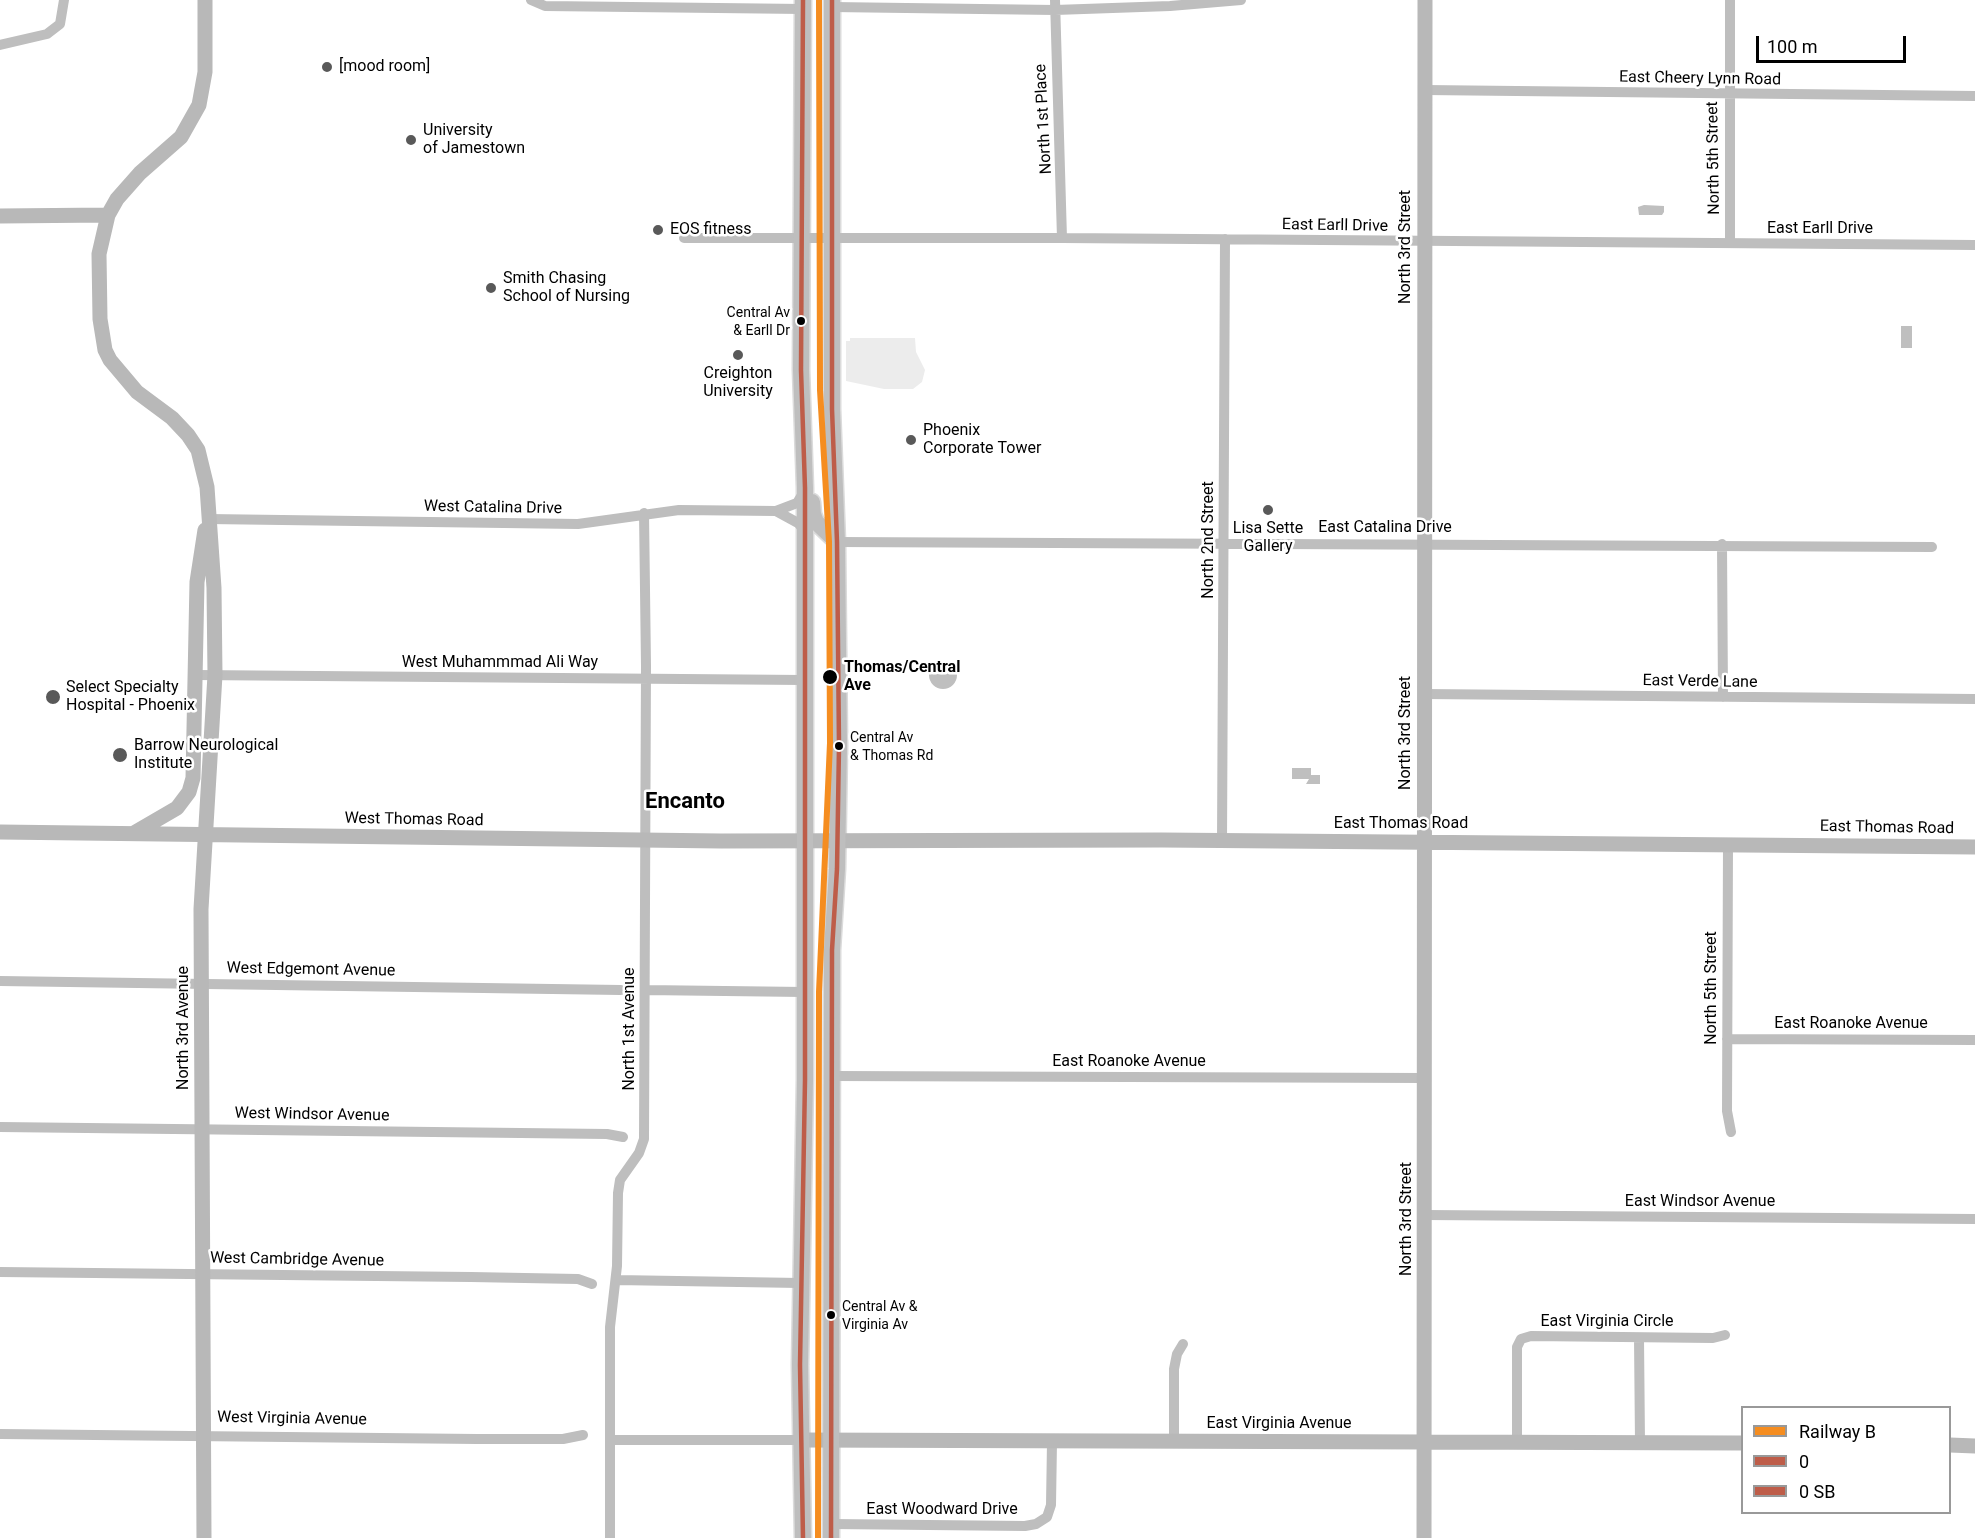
<!DOCTYPE html>
<style>
body{margin:0}
#map{position:relative;width:1975px;height:1538px;overflow:hidden;background:#fff;font-family:Roboto,sans-serif}
canvas{display:block}
.legend{position:absolute;left:1741px;top:1406px;width:210px;height:108px;box-sizing:border-box;background:#fff;border:2px solid #999;margin:0;padding:8px 10px;list-style:none;font-size:18px;color:#000}
.legend li{display:flex;align-items:center;gap:12px;height:30px}
.legend b{width:30px;border:2px solid #999}
.scale{position:absolute;left:1756px;top:36px;width:150px;height:27px;box-sizing:border-box;border:3px solid #000;border-top:0;padding-left:8px;font-size:18px;line-height:21px;white-space:nowrap;color:#000;-webkit-text-stroke:4px #fff;paint-order:stroke}
</style>
<div id="map">
<canvas width="1975" height="1538"></canvas>
<ul class="legend">
<li><b style="height:8px;background:#f58d20"></b>Railway B</li>
<li><b style="height:8px;background:#be5d49"></b>0</li>
<li><b style="height:8px;background:#be5d49"></b>0 SB</li>
</ul>
<div class="scale">100 m</div>
</div>
<script>
const c = document.querySelector('canvas').getContext('2d');
c.lineJoin = 'round';
function fillPath(path, color) {
  c.fillStyle = color;
  c.fill(path, 'evenodd');
}
function toPath(rows) {
  const path = new Path2D();
  for (const r of rows) {
    if (r.length === 3) {
      path.moveTo(r[0] + r[2], r[1]);
      path.arc(r[0], r[1], r[2], 0, 2 * Math.PI);
      continue;
    }
    path.moveTo(r[0], r[1]);
    for (let i = 2; i < r.length; i += 2) path.lineTo(r[i], r[i + 1]);
  }
  return path;
}
function stroke(path, color, width, dash) {
  c.strokeStyle = color;
  c.lineWidth = width;
  c.lineCap = dash ? 'butt' : 'round';
  c.setLineDash(dash || []);
  c.stroke(path);
}
function label(font, color, halo, rows, align = 'center') {
  c.font = font + ' Roboto,sans-serif';
  c.lineWidth = 5;
  c.setLineDash([]);
  c.textBaseline = 'middle';
  c.strokeStyle = halo;
  c.fillStyle = color;
  for (const [text, x, y, turn = 0] of rows) {
    c.save();
    c.translate(x, y);
    c.rotate((+turn || 0) * Math.PI / 180);
    c.textAlign = isNaN(turn) ? turn : align;
    if (halo) c.strokeText(text, 0, 0);
    c.fillText(text, 0, 0);
    c.restore();
  }
}
const green = toPath([
 [850,338,915,338,916,352,925,370,922,382,913,389,884,389,846,381,846,341,850,341]
]);
const water = toPath([
 [1644,205,1664,206,1664,212,1662,215,1639,215,1638,207],
 [1901,326,1912,326,1912,348,1901,348],
 [943,675,14],
 [1292,768,1311,768,1311,775,1320,775,1320,784,1306,784,1309,779,1292,779]
]);
const street = toPath([
 [531,0,545,6,803,9],
 [1055,0,1062,238],
 [832,7,1055,10,1170,6,1241,0],
 [0,45,47,34,60,24,64,0],
 [1425,90,1975,96],
 [684,238,1062,238,1975,245],
 [1730,243,1730,0],
 [776,511,798,523,805,531],
 [208,519,578,524,679,510,776,511,797,503,804,492],
 [837,542,1932,547],
 [1722,544,1723,697],
 [195,675,804,680],
 [1424,694,1975,699],
 [1222,841,1225,239],
 [1728,844,1727,1111,1731,1132],
 [0,981,621,990],
 [645,990,804,992],
 [1727,1039,1975,1040],
 [833,1076,1424,1078],
 [0,1127,607,1134,623,1137],
 [1425,1215,1975,1219],
 [0,1272,471,1277,578,1279,592,1284],
 [616,1280,800,1283],
 [1639,1338,1640,1443],
 [0,1434,477,1439,563,1439,583,1435],
 [611,1440,801,1440],
 [1174,1442,1174,1369,1177,1354,1183,1344],
 [1517,1442,1517,1347,1521,1339,1531,1336,1713,1338,1725,1335],
 [831,1524,1025,1526,1036,1524,1047,1517,1051,1505,1052,1442],
 [610,1538,610,1327,617,1266,618,1193,620,1180,639,1153,644,1139,646,666,644,513]
]);
const secondary = toPath([
 [0,216,108,215],
 [0,832,721,841,1162,840,1975,847],
 [134,833,177,808,189,792,193,778,197,582,205,530],
 [801,1440,1742,1443],
 [1950,1445,1975,1446],
 [204,1538,201,909,215,675,214,588,207,487,198,450,188,435,172,418,137,392,110,360,105,350,100,319,99,254,108,215,117,199,140,173,181,137,199,105,205,72,205,0],
 [1424,1538,1425,0]
]);
const primary = toPath([
 [803,0,801,370,805,488,805,1080,800,1365,803,1538],
 [812,502,813,514,816,522,837,542],
 [831,1538,832,950,837,869,839,746,837,542,832,409,832,0]
]);
const bus1 = toPath([
 [831,1538,832,950,837,869,839,746,837,542,832,409,832,0]
]);
const bus2 = toPath([
 [803,0,801,370,805,488,805,1080,800,1365,803,1538]
]);
const rail1 = toPath([
 [818,1538,819,992,830,743,829,542,820,390,819,0]
]);
const markers = [
 [327,67,6,"#595959"],
 [411,140,6,"#595959"],
 [658,230,6,"#595959"],
 [491,288,6,"#595959"],
 [801,321,5,"#000"],
 [738,355,6,"#595959"],
 [911,440,6,"#595959"],
 [1268,510,6,"#595959"],
 [830,677,8,"#000"],
 [53,697,8,"#595959"],
 [839,746,5,"#000"],
 [120,755,8,"#595959"],
 [831,1315,5,"#000"]
];
const busNames = [
 ["Central Av",790,313,"right"],
 ["& Earll Dr",790,331,"right"],
 ["Central Av",850,738],
 ["& Thomas Rd",850,756],
 ["Central Av &",842,1307],
 ["Virginia Av",842,1325]
];
const poiNames = [
 ["[mood room]",339,67],
 ["University",423,131],
 ["of Jamestown",423,149],
 ["EOS fitness",670,230],
 ["Smith Chasing",503,279],
 ["School of Nursing",503,297],
 ["Creighton",738,374,"center"],
 ["University",738,392,"center"],
 ["Phoenix",923,431],
 ["Corporate Tower",923,449],
 ["Lisa Sette",1268,529,"center"],
 ["Gallery",1268,547,"center"],
 ["Select Specialty",66,688],
 ["Hospital - Phoenix",66,706],
 ["Barrow Neurological",134,746],
 ["Institute",134,764]
];
const streetNames = [
 ["East Cheery Lynn Road",1700,79,1],
 ["North 1st Place",1044,119,-93],
 ["North 5th Street",1714,158,-91],
 ["East Earll Drive",1335,226,1],
 ["East Earll Drive",1820,229],
 ["North 3rd Street",1406,247,-90],
 ["West Catalina Drive",493,508,1],
 ["East Catalina Drive",1385,528],
 ["North 2nd Street",1209,540,-90],
 ["West Muhammmad Ali Way",500,663],
 ["East Verde Lane",1700,682,1],
 ["North 3rd Street",1406,733,-90],
 ["West Thomas Road",414,820,1],
 ["East Thomas Road",1401,824],
 ["East Thomas Road",1887,828,1],
 ["West Edgemont Avenue",311,970,1],
 ["North 5th Street",1712,988,-90],
 ["East Roanoke Avenue",1851,1024],
 ["North 3rd Avenue",184,1028,-90],
 ["North 1st Avenue",630,1029,-90],
 ["East Roanoke Avenue",1129,1062],
 ["West Windsor Avenue",312,1115,1],
 ["East Windsor Avenue",1700,1202],
 ["North 3rd Street",1407,1219,-90],
 ["West Cambridge Avenue",297,1260,1],
 ["East Virginia Circle",1607,1322],
 ["West Virginia Avenue",292,1419,1],
 ["East Virginia Avenue",1279,1424],
 ["East Woodward Drive",942,1510]
];
const stopNames = [
 ["Thomas/Central",844,668],
 ["Ave",844,686]
];
const districtNames = [
 ["Encanto",685,802]
];
fillPath(green, '#ececec');
fillPath(water, '#bfbfbf');
stroke(primary, '#dbdbdb', 19);
stroke(street, '#bebebe', 10);
stroke(secondary, '#b8b8b8', 15);
stroke(primary, '#bebebe', 16);
stroke(bus1, '#be5d49', 4.5);
stroke(bus2, '#be5d49', 4.5);
stroke(rail1, '#f58d20', 6);
for (const [x, y, r, color] of markers) {
  const dot = new Path2D();
  dot.arc(x, y, r, 0, 2 * Math.PI);
  c.fillStyle = color;
  c.fill(dot);
  stroke(dot, '#fff', 2);
}
label('14px', '#000', '#fff', busNames, 'left');
label('16px', '#000', '#fff', poiNames, 'left');
label('16px', '#000', '#fff', streetNames);
label('bold 16px', '#000', '#fff', stopNames, 'left');
label('bold 22px', '#000', '#fff', districtNames);
</script>
